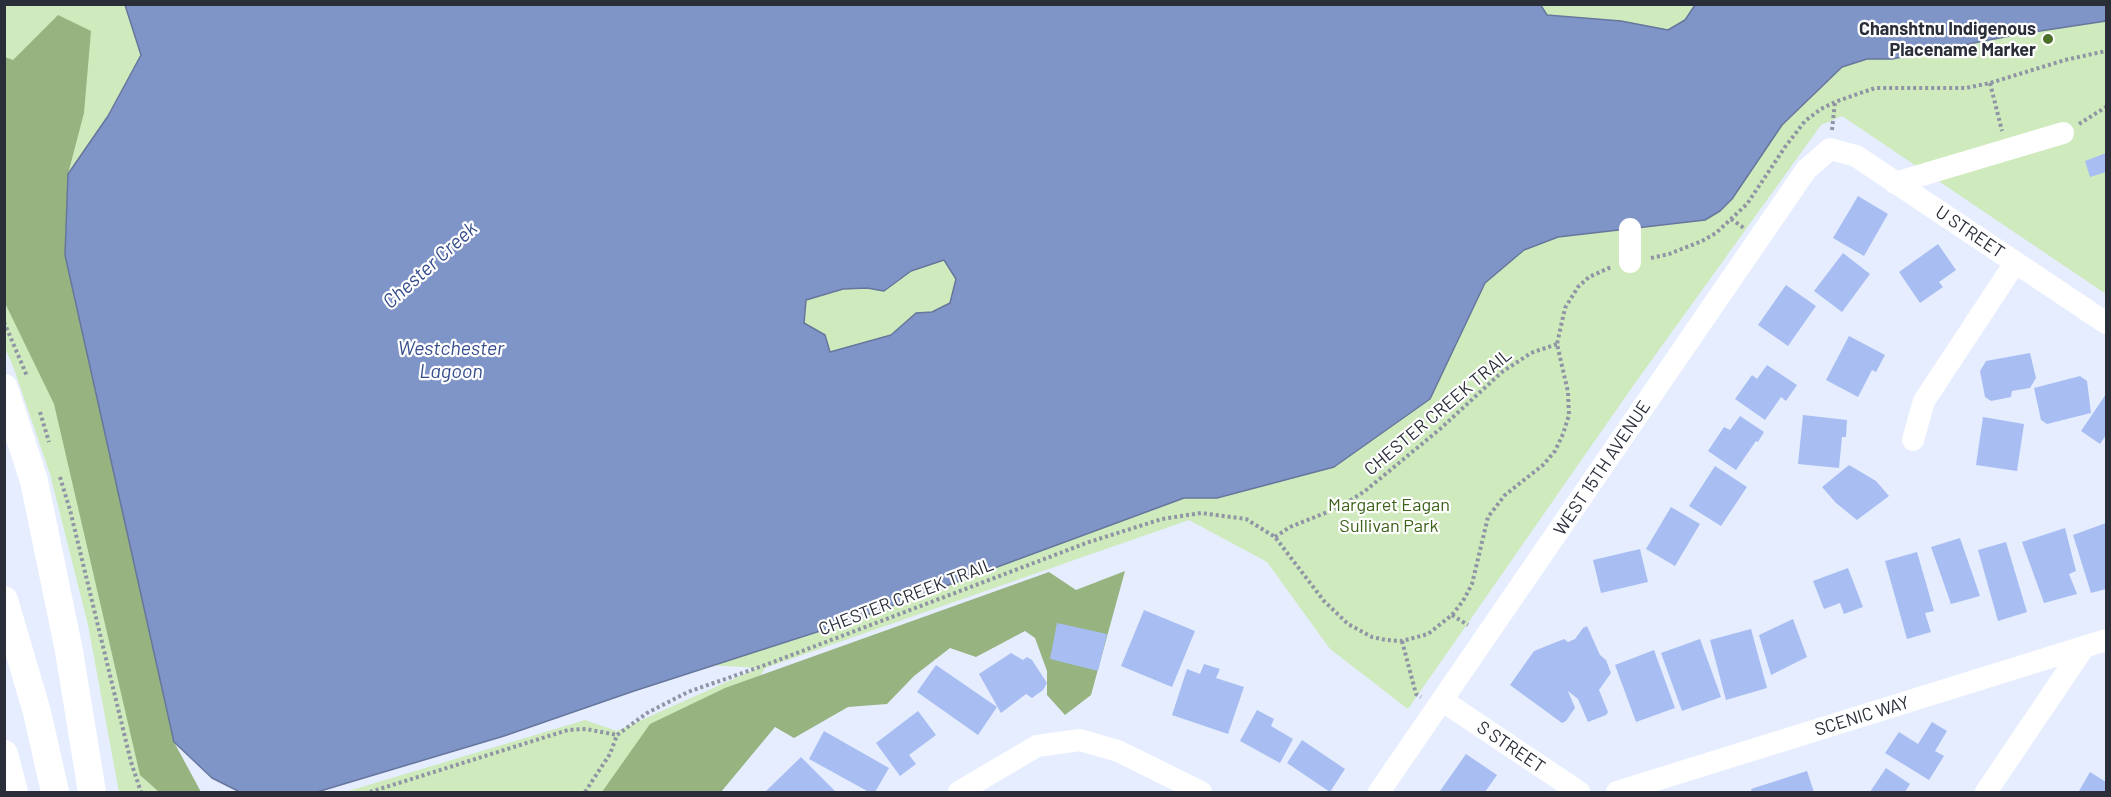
<!DOCTYPE html>
<style>
body{margin:0}
#map{position:relative;width:2111px;height:797px;overflow:hidden;background:#e5edff;font-family:Barlow,sans-serif}
canvas{display:block}
.frame{position:absolute;inset:0;border:6px solid #292e39;pointer-events:none}
</style>
<div id="map">
<canvas width="2111" height="797"></canvas>
<div class="frame"></div>
</div>
<script>
const c = document.querySelector('canvas').getContext('2d');
c.lineJoin = 'round';
function fillPath(path, color) {
  c.fillStyle = color;
  c.fill(path, 'evenodd');
}
function toPath(rows) {
  const path = new Path2D();
  for (const r of rows) {
    path.moveTo(r[0], r[1]);
    for (let i = 2; i < r.length; i += 2) path.lineTo(r[i], r[i + 1]);
  }
  return path;
}
function stroke(path, color, width, dash) {
  c.strokeStyle = color;
  c.lineWidth = width;
  c.lineCap = dash ? 'butt' : 'round';
  c.setLineDash(dash || []);
  c.stroke(path);
}
function label(font, color, halo, rows, align = 'center') {
  c.font = font + ' Barlow,sans-serif';
  c.lineWidth = 4.5;
  c.setLineDash([]);
  c.textBaseline = 'middle';
  c.strokeStyle = halo;
  c.fillStyle = color;
  for (const [text, x, y, turn = 0] of rows) {
    c.save();
    c.translate(x, y);
    c.rotate((+turn || 0) * Math.PI / 180);
    c.textAlign = isNaN(turn) ? turn : align;
    if (halo) c.strokeText(text, 0, 0);
    c.fillText(text, 0, 0);
    c.restore();
  }
}
const green = toPath([
 [4,5,125,5,141,55,108,116,65,255,174,742,189,792,119,792,88,625,50,474,14,369,5,348],
 [1540,5,1695,5,1685,20,1668,30,1621,21,1547,15],
 [2106,5,2106,294,1842,116,1821,125,1633,386,1408,709,1330,649,1267,562,1189,520,765,668,692,792,345,792,585,720,617,731,758,668,659,662,1414,310,1787,74],
 [944,260,956,279,950,303,932,312,916,313,891,335,830,352,804,323,806,300,843,289,867,288,884,291,911,271]
]);
const forest = toPath([
 [58,15,91,31,84,113,68,174,65,255,174,742,201,792,159,792,140,775,54,404,5,303,5,57,13,60],
 [1125,571,1091,695,1065,715,1047,695,1047,671,1035,638,1025,631,976,657,950,648,914,676,887,704,848,707,794,738,775,727,721,792,602,792,650,724,725,688,1049,572,1076,590]
]);
const water = toPath([
 [1540,4,1547,15,1621,21,1668,30,1685,20,1695,5,2106,5,2106,21,2020,34,1892,59,1867,59,1842,67,1782,125,1732,199,1720,211,1705,220,1558,237,1524,250,1485,283,1430,399,1334,467,1217,498,1184,498,851,621,634,691,504,736,317,792,240,792,212,778,174,742,65,255,68,174,108,116,141,55,125,5,1540,4],
 [944,260,956,279,950,303,932,312,916,313,891,335,830,352,825,335,804,323,806,300,843,289,867,288,884,291,911,271,944,260]
]);
const building = toPath([
 [2106,153,2106,172,2090,177,2085,161],
 [1858,196,1888,214,1864,256,1833,238],
 [1938,244,1956,270,1939,282,1943,287,1920,303,1899,272],
 [1843,253,1870,274,1842,312,1814,291],
 [1786,285,1816,306,1788,346,1758,325],
 [1849,336,1885,355,1876,372,1872,370,1858,397,1826,380],
 [2030,353,2036,378,2030,388,2012,391,2011,397,1991,401,1985,397,1980,371,1986,361],
 [1767,365,1797,385,1786,401,1781,397,1765,420,1735,399,1752,375,1757,379],
 [2080,376,2087,381,2091,413,2047,424,2041,420,2034,388],
 [2106,394,2106,435,2100,444,2081,431],
 [1803,415,1847,420,1846,437,1842,437,1839,468,1798,464],
 [1740,416,1764,432,1758,442,1756,441,1736,470,1708,451,1724,427,1730,430],
 [1983,417,2024,424,2017,471,1976,465],
 [1849,465,1876,481,1889,496,1857,520,1836,503,1822,487],
 [1715,466,1747,487,1721,526,1689,506],
 [1671,507,1700,524,1675,566,1646,549],
 [2106,523,2106,589,2091,593,2073,535],
 [2065,528,2076,571,2069,574,2077,594,2044,603,2022,542],
 [1960,538,1980,596,1951,604,1931,547],
 [2006,542,2027,612,1998,621,1978,550],
 [1640,549,1648,582,1601,593,1593,560],
 [1917,552,1934,611,1925,613,1931,632,1907,639,1885,561],
 [1848,568,1863,607,1844,614,1840,603,1824,609,1813,581],
 [1144,610,1195,631,1172,687,1121,666],
 [1793,619,1807,657,1771,675,1759,635],
 [1057,623,1107,634,1098,671,1050,659],
 [1587,626,1600,655,1606,660,1611,673,1599,690,1608,712,1606,715,1588,722,1578,699,1568,691,1575,708,1566,721,1562,723,1510,685,1534,651,1564,639,1568,642,1575,639,1583,628],
 [1751,629,1767,688,1726,700,1710,640],
 [1700,639,1721,697,1682,711,1661,653],
 [1654,650,1675,708,1636,722,1615,665],
 [1011,653,1023,660,1027,657,1032,660,1047,683,1043,690,1032,698,1026,694,1001,713,979,674],
 [1204,664,1220,669,1216,678,1244,687,1228,734,1172,715,1187,669,1200,674],
 [936,665,997,707,978,735,917,692],
 [1257,710,1274,719,1271,726,1293,739,1280,763,1240,741],
 [918,711,936,735,909,755,916,764,900,776,876,743],
 [1932,722,1947,731,1935,751,1944,756,1929,780,1885,753,1899,732,1918,744],
 [824,731,889,768,875,792,869,792,809,759],
 [1302,740,1345,769,1330,792,1287,763],
 [1466,754,1497,775,1485,792,1442,792,1440,791],
 [801,757,836,792,765,792],
 [1886,768,1910,784,1905,792,1870,792],
 [1807,771,1814,792,1752,792,1751,789],
 [2090,772,2106,782,2106,792,2079,791]
]);
const path = toPath([
 [1990,83,2002,131],
 [2079,124,2106,107],
 [1832,130,1835,102],
 [1731,219,1744,228],
 [1651,258,1669,254,1702,241,1716,233,1747,204,1785,147,1805,121,1821,109,1835,102,1875,88,1966,88,1990,83,2065,60,2106,51],
 [4,322,27,376],
 [40,412,49,442],
 [60,477,70,510,131,762,141,792],
 [1275,537,1290,527,1340,507,1365,491,1440,429,1502,372,1531,353,1557,344],
 [1452,615,1468,625],
 [1402,641,1416,694,1421,697],
 [370,792,568,730,586,729,617,735],
 [585,792,610,754,617,735,647,713,688,692,768,664,1089,542,1162,519,1201,513,1246,519,1275,537,1324,601,1348,624,1372,637,1386,640,1402,641,1428,634,1452,615,1463,601,1472,584,1488,517,1505,495,1543,465,1555,451,1563,434,1569,415,1568,392,1557,344,1565,308,1578,287,1589,277,1611,267]
]);
const minor = toPath([
 [1895,183,2063,133],
 [1630,229,1630,262],
 [1913,440,1924,401,2015,263],
 [1443,701,1579,792],
 [959,792,1037,746,1080,740,1118,751,1201,792],
 [1379,792,1806,170,1830,149,1856,156,2106,323],
 [1617,792,2106,640],
 [1986,792,2084,647]
]);
const major = toPath([
 [4,388,34,481,69,651,92,792],
 [4,600,37,712,55,792],
 [4,754,14,792]
]);
const markers = [
 [2048,39,6,"#4b702a"]
];
const poiNames = [
 ["Chanshtnu Indigenous",2036,29],
 ["Placename Marker",2036,50]
];
const streetNames = [
 ["U STREET",1970,232,34],
 ["CHESTER CREEK TRAIL",1438,412,-40],
 ["WEST 15TH AVENUE",1602,468,-56],
 ["CHESTER CREEK TRAIL",906,597,-21],
 ["SCENIC WAY",1862,716,-17],
 ["S STREET",1511,747,34]
];
const parkNames = [
 ["Margaret Eagan",1389,505],
 ["Sullivan Park",1389,526]
];
const waterNames = [
 ["Chester Creek",430,265,-42],
 ["Westchester",451,348],
 ["Lagoon",451,371]
];
fillPath(green, '#cfeabc');
fillPath(forest, '#96b380');
fillPath(water, '#8095c7');
stroke(water, '#66769c', 1.5);
fillPath(building, '#a8bef3');
stroke(path, '#8f95a4', 4, [3, 3]);
stroke(minor, '#fff', 22);
stroke(major, '#fff', 28);
for (const [x, y, r, color] of markers) {
  const dot = new Path2D();
  dot.arc(x, y, r, 0, 2 * Math.PI);
  c.fillStyle = color;
  c.fill(dot);
  stroke(dot, '#fff', 2);
}
label('bold 18px', '#292e39', '#fff', poiNames, 'right');
label('18px', '#292e39', '#fff', streetNames);
label('18px', '#3d6219', '#fff', parkNames);
label('italic 20px', '#364e8d', '#fff', waterNames);
</script>
